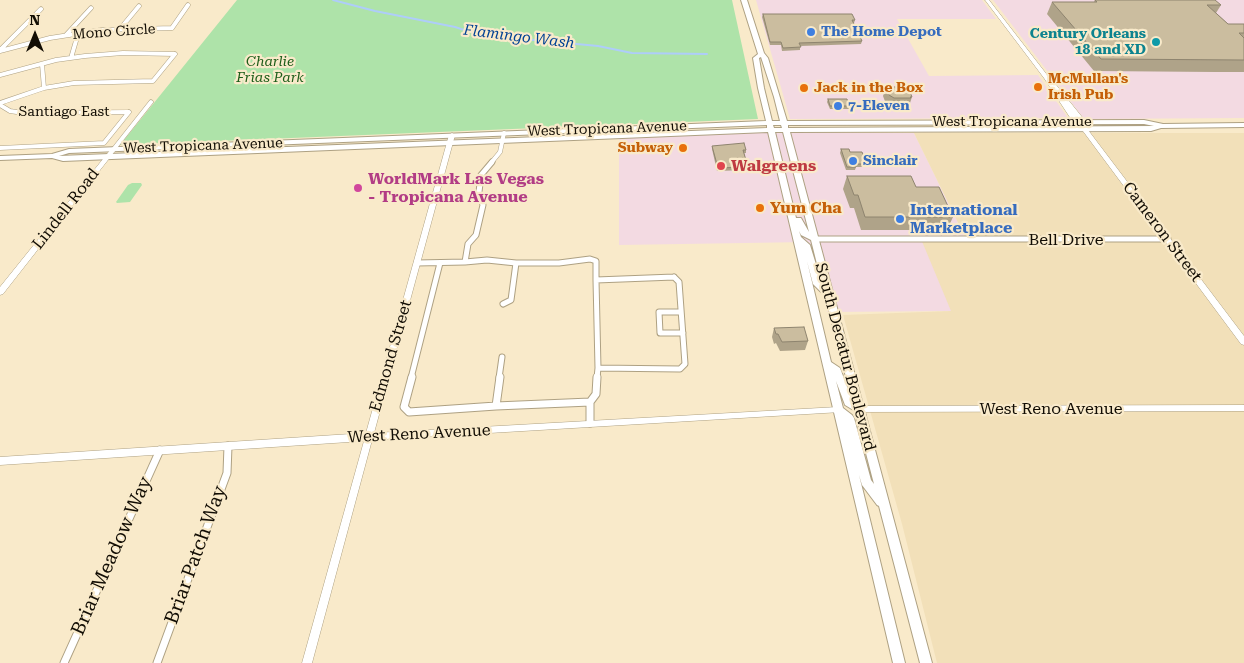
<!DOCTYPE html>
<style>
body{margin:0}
#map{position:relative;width:1244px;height:663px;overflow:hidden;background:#f9eaca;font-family:"Roboto Serif",serif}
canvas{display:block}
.north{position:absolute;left:10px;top:10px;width:50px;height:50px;-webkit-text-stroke:4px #f9eaca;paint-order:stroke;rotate:0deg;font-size:14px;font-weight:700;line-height:20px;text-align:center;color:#120d04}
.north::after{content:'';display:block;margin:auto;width:18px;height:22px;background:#120d04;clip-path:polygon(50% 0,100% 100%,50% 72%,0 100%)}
</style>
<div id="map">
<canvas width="1244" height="663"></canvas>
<div class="north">N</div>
</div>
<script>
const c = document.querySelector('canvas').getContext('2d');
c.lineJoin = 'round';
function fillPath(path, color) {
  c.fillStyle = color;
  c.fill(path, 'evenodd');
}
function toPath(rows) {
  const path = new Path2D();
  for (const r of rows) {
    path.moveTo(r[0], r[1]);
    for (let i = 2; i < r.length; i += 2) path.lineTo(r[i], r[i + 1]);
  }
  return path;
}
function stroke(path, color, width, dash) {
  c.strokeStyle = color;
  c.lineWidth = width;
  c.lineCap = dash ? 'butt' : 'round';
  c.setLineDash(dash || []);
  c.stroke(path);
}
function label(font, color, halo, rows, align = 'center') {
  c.font = font + ' "Roboto Serif",serif';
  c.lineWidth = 4.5;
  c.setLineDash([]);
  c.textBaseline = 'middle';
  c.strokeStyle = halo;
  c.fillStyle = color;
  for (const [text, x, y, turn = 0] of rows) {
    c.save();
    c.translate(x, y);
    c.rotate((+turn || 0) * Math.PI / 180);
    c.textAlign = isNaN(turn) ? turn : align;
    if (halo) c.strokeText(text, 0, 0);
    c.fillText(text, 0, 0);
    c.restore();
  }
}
const commercial = toPath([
 [756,0,982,0,996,19,897,19,929,76,1038,75,1068,118,790,119],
 [993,0,1244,0,1244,118,1084,119],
 [619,132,914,133,966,239,951,311,827,312,808,242,619,245]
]);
const built = toPath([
 [914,133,1244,133,1244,663,937,663,902,524,843,315,951,311,921,239,966,239]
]);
const green = toPath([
 [237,0,732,0,758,119,120,145],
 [132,183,141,183,142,185,130,202,117,203,116,202,128,185]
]);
const stream = toPath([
 [333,0,375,11,455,27,480,35,598,46,632,53,707,54]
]);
const minorFar2 = toPath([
 [120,29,139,6],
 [66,35,91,8],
 [0,50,41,9],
 [0,51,50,38,101,30,172,28,188,5],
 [71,58,78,34],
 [42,64,44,88],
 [0,75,56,60,85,56,123,53,175,54],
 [0,103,44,88,74,83,153,81,175,54],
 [0,105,10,111,23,113,129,112],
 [0,148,104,143,129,112],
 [113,150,151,102],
 [491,163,500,152,504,133]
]);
const minorFar1 = toPath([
 [815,239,1168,239],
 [465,262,487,260,516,263,559,263,590,259,596,261,596,280],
 [417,263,465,262,468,244,476,235,483,205,479,192,481,175,492,162],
 [674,277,679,282,685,364,680,369,598,368,596,280,674,277],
 [503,304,511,300,516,263],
 [681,312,659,312,660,333,683,333],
 [411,378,440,263],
 [499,378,502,357],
 [597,378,598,368]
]);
const minor = toPath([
 [412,377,404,407,409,412,496,406],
 [500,377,496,406,590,402],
 [590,423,590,402,596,394,597,377],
 [64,663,160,450],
 [157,663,227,473,228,446]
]);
const tertiary = toPath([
 [985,0,989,0,1051,80,1053,81,1082,117,1082,122,1244,336,1244,345,1241,344,1077,123,1071,119,1044,78,985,0],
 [452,133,455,135,374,433,838,407,841,408,842,410,841,412,372,440,312,663,302,663,364,441,0,465,0,457,366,433,449,135,452,133],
 [113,148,115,149,115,151,3,294,0,295,0,287,111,149,113,148],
 [1244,405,1244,411,859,412,856,411,855,409,856,407,859,406,1244,405]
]);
const primary = toPath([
 [741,0,747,0,764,53,768,58,787,121,1144,120,1163,124,1244,123,1244,127,1161,128,1151,131,790,132,932,663,920,663,879,506,877,505,862,485,859,475,905,663,893,663,768,132,63,161,52,158,0,160,0,156,52,154,69,149,766,121,758,88,753,58,758,54,741,0],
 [761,57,774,97,780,121,772,121,764,88,759,58,761,57],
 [1144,124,1154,126,788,128,788,125,1144,124],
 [767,125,767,128,59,156,69,153,767,125],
 [773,125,781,125,782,128,774,128,773,125],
 [775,132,783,132,809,232,801,218,796,218,775,132],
 [799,231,801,235,811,240,822,284,810,245,801,237,799,231],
 [807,261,813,284,825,296,852,400,840,368,831,362,807,261],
 [836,381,845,405,855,411,874,484,871,480,854,418,852,415,843,408,836,381]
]);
const wall = toPath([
 [1095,0,1221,5,1216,13,1228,24,1244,24,1244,72,1215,72,1094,71,1047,14,1052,2,1094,2],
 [763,14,855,20,854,23,853,23,862,41,861,44,800,46,800,50,782,51,781,45,770,45,762,17],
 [886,87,912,97,909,106,908,106,907,108,891,108,886,104,883,96],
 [828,99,849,106,849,109,830,109,827,102],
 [712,146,746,150,746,153,744,153,748,167,748,170,717,171,712,149],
 [841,149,850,152,867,164,866,167,856,167,855,170,846,170,840,153],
 [847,176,916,187,953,217,947,230,861,230,854,208,850,208,843,189],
 [774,328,808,341,805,350,780,351,776,343,774,344,772,337]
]);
const building = toPath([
 [1095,0,1215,0,1221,5,1207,5,1228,24,1244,24,1244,33,1239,33,1244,38,1244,60,1101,59,1052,2,1097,2,1095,0],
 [763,14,852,14,855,20,852,20,862,41,799,43,801,47,783,48,781,42,770,42,763,14],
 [886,87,908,87,912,97,910,97,911,98,894,98,889,95,886,87],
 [828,99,847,99,849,106,830,106,828,99],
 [744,143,746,150,743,150,748,167,718,168,712,146,744,143],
 [841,149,849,149,850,152,862,152,867,164,855,164,856,167,847,167,841,149],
 [847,176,911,176,916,187,939,187,953,217,865,217,858,195,854,195,847,176],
 [804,327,808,341,782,342,778,334,776,334,774,328,804,327]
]);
const markers = [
 [811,32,5,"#3f7fe0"],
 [1156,42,5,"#0f9aa8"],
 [1038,87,5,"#e8710a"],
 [804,88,5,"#e8710a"],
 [838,106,5,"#3f7fe0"],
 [683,148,5,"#e8710a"],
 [853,161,5,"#3f7fe0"],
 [721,166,5,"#e0444e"],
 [358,188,5,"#d1479c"],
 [760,208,5,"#e8710a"],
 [900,219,5,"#3f7fe0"]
];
const farStreetnames = [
 ["Mono Circle",114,32,-4],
 ["Santiago East",64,112],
 ["West Tropicana Avenue",1012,122],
 ["West Tropicana Avenue",607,129,-2],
 ["West Tropicana Avenue",203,146,-2]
];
const farShopnames = [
 ["The Home Depot",821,32],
 ["7-Eleven",848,106],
 ["Sinclair",863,161]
];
const farCulturenames = [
 ["Century Orleans",1146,34],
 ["18 and XD",1146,50]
];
const farParknames = [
 ["Charlie",270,62],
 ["Frias Park",270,78]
];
const farFoodnames = [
 ["McMullan's",1048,79],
 ["Irish Pub",1048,95],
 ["Jack in the Box",814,88],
 ["Subway",673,148,"right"]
];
const farWaternames = [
 ["Flamingo Wash",519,37,7]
];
const healthNames = [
 ["Walgreens",731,166]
];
const hotelNames = [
 ["WorldMark Las Vegas",368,179],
 ["- Tropicana Avenue",368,197]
];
const foodNames = [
 ["Yum Cha",770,208]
];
const streetNames = [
 ["Lindell Road",66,209,-52],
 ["Cameron Street",1162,232,53],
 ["Bell Drive",1066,240],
 ["Edmond Street",391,356,-74],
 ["South Decatur Boulevard",845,357,75],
 ["West Reno Avenue",1051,409],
 ["West Reno Avenue",419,434,-3]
];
const shopNames = [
 ["International",910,210],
 ["Marketplace",910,228]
];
const nearStreetnames = [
 ["Briar Patch Way",196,555,-70],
 ["Briar Meadow Way",112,556,-66]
];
fillPath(commercial, '#f3dae2');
fillPath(built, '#f2e0b9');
fillPath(green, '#aee3a9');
stroke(stream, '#aecdf9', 2);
stroke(minorFar2, '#aea183', 5);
stroke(minorFar1, '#aea183', 7);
stroke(minor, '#aea183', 9);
stroke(tertiary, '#aea183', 1);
stroke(primary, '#aea183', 2);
stroke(minorFar2, '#fff', 4);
stroke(minorFar1, '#fff', 5);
stroke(minor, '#fff', 7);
fillPath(tertiary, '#fff');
fillPath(primary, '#fff');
fillPath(wall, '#afa389');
fillPath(building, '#cbbd9f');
stroke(building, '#8e846f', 1);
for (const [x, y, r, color] of markers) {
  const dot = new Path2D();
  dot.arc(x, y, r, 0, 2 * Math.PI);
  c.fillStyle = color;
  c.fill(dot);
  stroke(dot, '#f9eaca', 2);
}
label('14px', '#120d04', '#f9eaca', farStreetnames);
label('bold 14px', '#366cbe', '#f9eaca', farShopnames, 'left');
label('bold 14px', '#0d838f', '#f9eaca', farCulturenames, 'right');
label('italic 14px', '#1d5d19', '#f9eaca', farParknames);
label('bold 14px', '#c56008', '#f9eaca', farFoodnames, 'left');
label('italic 15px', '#004294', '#f9eaca', farWaternames);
label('bold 16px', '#be3a42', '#f9eaca', healthNames, 'left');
label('bold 16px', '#b23c85', '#f9eaca', hotelNames, 'left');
label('bold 16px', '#c56008', '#f9eaca', foodNames, 'left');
label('16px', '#120d04', '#f9eaca', streetNames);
label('bold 16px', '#366cbe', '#f9eaca', shopNames, 'left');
label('19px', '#120d04', '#f9eaca', nearStreetnames);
</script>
